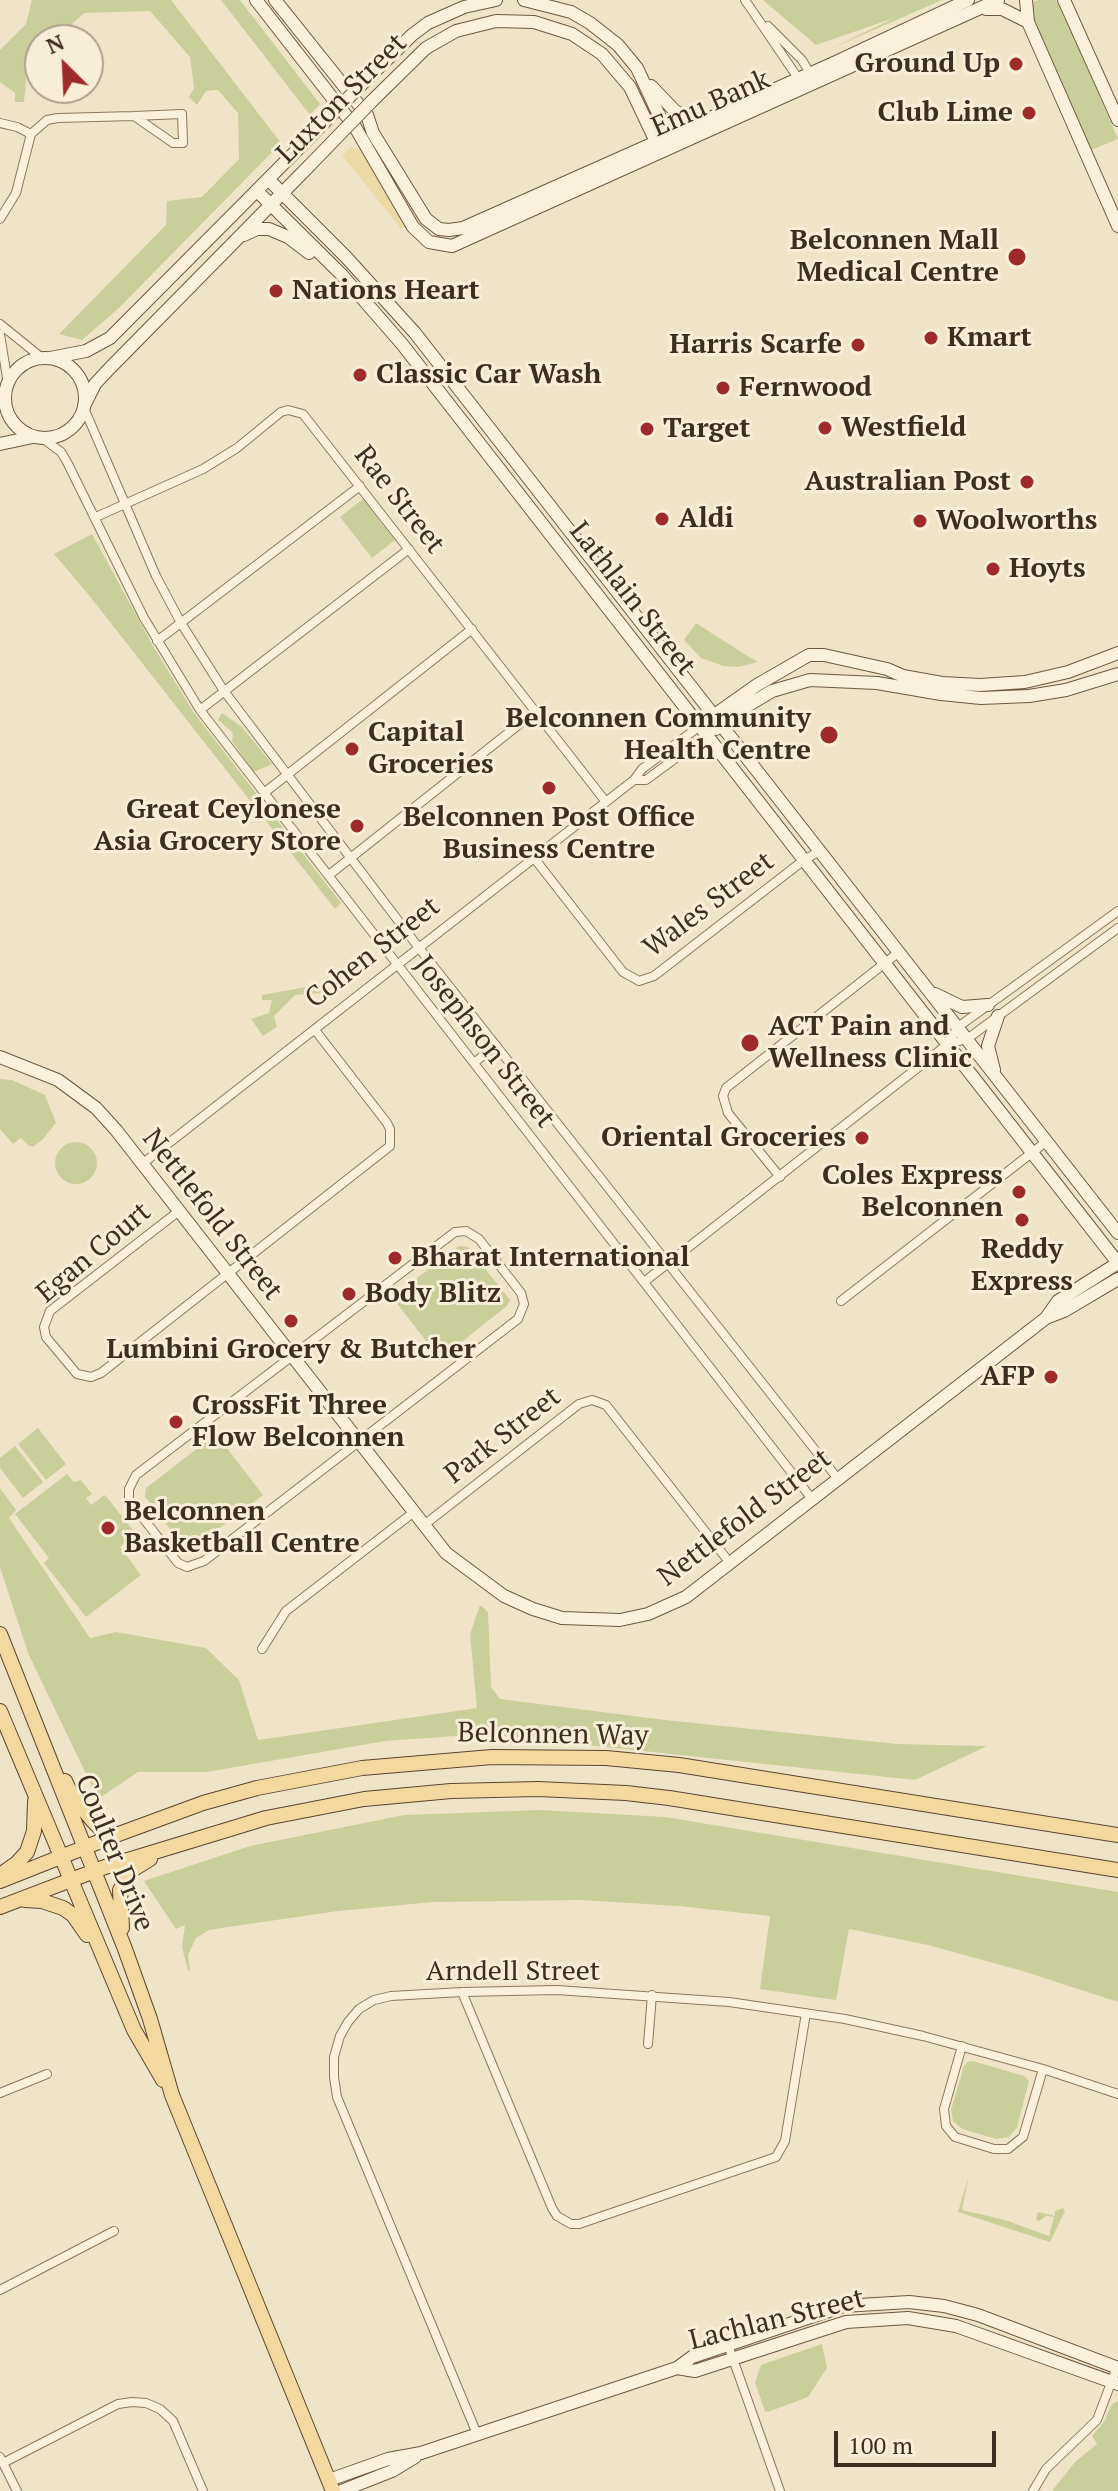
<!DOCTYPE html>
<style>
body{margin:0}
#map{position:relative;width:1118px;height:2491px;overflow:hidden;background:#f0e4c8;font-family:"PT Serif",serif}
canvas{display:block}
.north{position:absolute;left:24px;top:24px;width:80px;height:80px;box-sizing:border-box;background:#f7eed8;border:2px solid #ada18e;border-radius:50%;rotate:336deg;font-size:22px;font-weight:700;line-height:32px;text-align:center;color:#3d2e20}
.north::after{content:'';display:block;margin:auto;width:28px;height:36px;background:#9e2a2b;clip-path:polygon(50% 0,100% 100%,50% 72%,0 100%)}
.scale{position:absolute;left:834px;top:2431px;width:162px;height:36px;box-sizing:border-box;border:4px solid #3d2e20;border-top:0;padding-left:10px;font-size:24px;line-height:28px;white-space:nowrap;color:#3d2e20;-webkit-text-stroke:6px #f7eed8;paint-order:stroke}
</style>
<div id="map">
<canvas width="1118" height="2491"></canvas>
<div class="north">N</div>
<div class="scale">100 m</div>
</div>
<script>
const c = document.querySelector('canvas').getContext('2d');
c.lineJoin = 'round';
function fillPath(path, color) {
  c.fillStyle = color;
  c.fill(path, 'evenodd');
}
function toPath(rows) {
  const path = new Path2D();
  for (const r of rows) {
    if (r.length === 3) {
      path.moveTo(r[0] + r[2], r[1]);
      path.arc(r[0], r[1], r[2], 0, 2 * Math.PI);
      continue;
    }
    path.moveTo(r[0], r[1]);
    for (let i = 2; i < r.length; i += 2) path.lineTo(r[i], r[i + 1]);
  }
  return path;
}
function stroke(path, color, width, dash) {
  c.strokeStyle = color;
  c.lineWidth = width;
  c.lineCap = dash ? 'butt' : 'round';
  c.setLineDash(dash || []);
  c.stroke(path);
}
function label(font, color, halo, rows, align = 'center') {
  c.font = font + ' "PT Serif",serif';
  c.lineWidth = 6;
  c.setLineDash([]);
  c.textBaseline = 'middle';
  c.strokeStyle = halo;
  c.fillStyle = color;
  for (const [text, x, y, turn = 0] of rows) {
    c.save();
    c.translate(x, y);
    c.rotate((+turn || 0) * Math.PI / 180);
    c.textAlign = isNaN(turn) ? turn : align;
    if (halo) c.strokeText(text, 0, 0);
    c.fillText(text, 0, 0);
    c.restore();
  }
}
const green = toPath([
 [32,0,171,0,281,143,119,308,82,340,59,334,166,225,167,201,202,197,239,159,238,113,218,90,206,91,197,105,189,97,194,88,190,57,150,11,84,13,55,40,40,40,40,55,27,68,24,102,15,102,15,93,0,82,0,50,26,24],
 [221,0,240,0,320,104,310,115],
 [763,0,942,0,830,49,894,18,816,45],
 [1038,0,1055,0,1063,10,1118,139,1091,150,1034,21,1033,2],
 [363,499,395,540,372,558,340,517],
 [92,534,153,646,194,713,341,903,335,909,88,594,54,554],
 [696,623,749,657,758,662,738,667,724,666,701,658,684,640],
 [222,713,242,727,272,764,254,772,232,741,233,733,218,720],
 [312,986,325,986,320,993,295,995,274,1016,277,1027,263,1036,251,1019,269,1013,272,1000,262,1000,262,995],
 [0,1079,12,1080,45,1095,56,1123,42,1140,33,1147,28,1145,21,1138,13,1144,0,1129],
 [76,1163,21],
 [459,1246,468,1247,510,1300,507,1306,440,1359,392,1297],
 [38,1428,66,1464,46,1480,18,1444],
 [216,1434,263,1495,188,1552,145,1497,146,1488],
 [15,1446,43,1482,23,1498,0,1468,0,1458],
 [67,1474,74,1482,81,1480,92,1494,86,1498,91,1505,105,1495,136,1534,120,1547,141,1575,86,1617,44,1563,49,1558,15,1514],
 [0,1488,16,1510,9,1518,90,1638,116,1632,206,1648,239,1680,258,1740,477,1708,470,1634,480,1605,488,1612,491,1687,500,1699,665,1720,897,1744,987,1746,915,1780,484,1734,385,1741,207,1772,138,1772,98,1799,28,1653,0,1567],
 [540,1810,665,1817,1118,1892,1118,2002,1026,1972,928,1945,849,1929,836,2000,760,1989,770,1916,679,1906,580,1900,434,1902,338,1911,235,1926,209,1930,196,1938,188,1955,190,1970,188,1971,182,1947,185,1925,176,1929,144,1881,250,1846,404,1815],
 [973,2061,1024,2076,1029,2081,1017,2127,1009,2137,996,2139,962,2129,953,2121,951,2110,964,2066,967,2062],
 [969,2175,962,2210,1005,2220,1049,2236,1054,2217,1046,2216,1039,2221,1036,2219,1038,2212,1055,2216,1055,2211,1063,2208,1065,2211,1050,2242,958,2212],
 [822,2344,827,2368,808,2397,768,2412,765,2411,755,2383,761,2365],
 [1118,2401,1118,2491,1052,2491,1075,2462,1097,2444,1092,2436,1104,2422,1112,2404]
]);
const sand = toPath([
 [351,147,361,151,406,227,401,229,342,155]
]);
const street = toPath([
 [745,0,800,81],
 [768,26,802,60,811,75],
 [0,123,17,127,31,134],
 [0,219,16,193,31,134,47,120,58,118,134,116,182,114,183,143,173,143,134,116],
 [0,324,42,358],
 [0,334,8,384],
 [84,408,156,576,181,623,224,691,419,948,838,1479],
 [41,437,61,452,67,462,144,618,200,710,812,1499],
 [96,517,203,469,237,448,281,412,288,410,303,414,606,802],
 [157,641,360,486],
 [200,710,409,549],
 [634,780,646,780,707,735],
 [264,793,472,629],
 [534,858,623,972,639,981,654,976,804,860,820,851],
 [329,875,536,711],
 [948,1044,967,1039,1118,928],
 [474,1063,496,1045],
 [142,1164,634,780,642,769,700,726],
 [780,1177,728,1113,723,1096,726,1088,899,952],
 [179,1211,50,1311,44,1327,46,1337,77,1374,91,1377,101,1373,390,1146,390,1129,387,1123,315,1030],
 [466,1231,479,1239,521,1293,524,1304,518,1319,204,1561,187,1567,178,1563,129,1500,129,1489,136,1475,455,1232,466,1231],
 [644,1282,948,1044,958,1027,1118,911],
 [841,1301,1047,1141],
 [424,1525,579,1404,592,1400,606,1405,730,1563],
 [262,1649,286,1611,414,1512],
 [462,1992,552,2208,557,2216,571,2224,579,2224,776,2157,785,2141,806,2013],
 [648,2044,652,1995],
 [962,2046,944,2109,946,2126,955,2137,994,2149,1008,2149,1023,2137,1043,2069],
 [0,2093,47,2074],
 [0,2290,114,2231],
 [728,2345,780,2491],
 [477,2434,337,2097,334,2077,334,2057,340,2036,348,2022,359,2009,374,2000,391,1996,462,1992,557,1990,729,2002,845,2019,923,2036,1043,2069,1118,2094],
 [0,2457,17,2491],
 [3,2463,118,2404,132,2402,146,2403,160,2409,173,2421,203,2491],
 [1033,2491,1046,2469,1097,2420,1117,2367]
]);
const secondary = toPath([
 [256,0,355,127,413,227,429,242,452,246,998,0],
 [275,0,367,115,373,133,426,219,439,229,449,230,463,228,834,63,968,0],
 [524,0,571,12,590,23,618,45,637,68,671,141],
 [1026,0,1028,22,1118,226],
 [1064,0,1118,120],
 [986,9,1002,9,1028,22],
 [361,85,412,35,428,23,464,7,496,0],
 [651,86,675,111,689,119,704,119],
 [372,101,426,48,456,31,496,21,534,22,572,34,602,54,630,87,659,148],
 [268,179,346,257,415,333,1118,1233],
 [257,191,342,275,402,344,1118,1263],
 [244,235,257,229,269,229,288,237,309,253],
 [50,358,86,351,110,338,297,150],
 [45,398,40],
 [84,406,95,384,110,368,309,166],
 [0,444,33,437],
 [709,719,757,685,809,655,824,655,887,669,903,676,942,683,980,685,1025,682,1068,672,1118,653],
 [716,729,747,706,772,691,810,680,877,683,941,694,981,698,1029,696,1066,690,1118,674],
 [935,994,962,1007,988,1005],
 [0,1057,58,1080,96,1108,116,1130,446,1553,504,1596,533,1609,562,1618,620,1620,648,1614,686,1597,1046,1318,1064,1311,1118,1279],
 [994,1070,988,1046,998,1016],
 [1046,1318,1058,1301,1118,1263],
 [677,2368,695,2371,846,2322,908,2318,956,2326,1118,2384],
 [329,2480,388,2459,421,2453,677,2368,692,2357,843,2306,909,2302,944,2306,978,2315,1118,2368],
 [341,2491,392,2471,415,2457]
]);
const primary = toPath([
 [0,1634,125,1949,150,2019,172,2095,333,2491],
 [0,1711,134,2030,163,2080],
 [65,1781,72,1796,93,1821,101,1829,116,1835],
 [0,1875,17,1863,27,1852,34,1831,35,1801],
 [0,1881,116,1835,203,1803,257,1788,362,1768,492,1757,606,1758,679,1765,1118,1835],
 [25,1900,42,1901,63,1908,73,1915,87,1935],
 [0,1907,105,1867,266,1818,364,1799,451,1791,538,1789,626,1793,669,1798,1118,1870],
 [122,1928,120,1890,132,1870,150,1859]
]);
const secondaryBridge = toPath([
 [297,150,361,85],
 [309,166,372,101]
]);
const markers = [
 [1016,64,8,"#9e2a2b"],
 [1029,113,8,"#9e2a2b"],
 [1017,257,10,"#9e2a2b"],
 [276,291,8,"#9e2a2b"],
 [931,338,8,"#9e2a2b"],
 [858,345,8,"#9e2a2b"],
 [360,375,8,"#9e2a2b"],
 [723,388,8,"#9e2a2b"],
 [825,428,8,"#9e2a2b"],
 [647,429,8,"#9e2a2b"],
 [1027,482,8,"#9e2a2b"],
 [662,519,8,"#9e2a2b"],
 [920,521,8,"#9e2a2b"],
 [993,569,8,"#9e2a2b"],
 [829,735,10,"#9e2a2b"],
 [352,749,8,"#9e2a2b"],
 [549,788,8,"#9e2a2b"],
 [357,826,8,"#9e2a2b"],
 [750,1043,10,"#9e2a2b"],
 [862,1138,8,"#9e2a2b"],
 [1019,1192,8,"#9e2a2b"],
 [1022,1220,8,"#9e2a2b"],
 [395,1258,8,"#9e2a2b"],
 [349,1294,8,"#9e2a2b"],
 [291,1321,8,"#9e2a2b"],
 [1051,1377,8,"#9e2a2b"],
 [176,1422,8,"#9e2a2b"],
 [108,1528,8,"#9e2a2b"]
];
const poiNames = [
 ["Ground Up",1000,64,"right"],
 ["Club Lime",1013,113,"right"],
 ["Belconnen Mall",999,241,"right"],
 ["Medical Centre",999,273,"right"],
 ["Nations Heart",292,291],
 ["Kmart",947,338],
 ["Harris Scarfe",842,345,"right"],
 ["Classic Car Wash",376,375],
 ["Fernwood",739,388],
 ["Westfield",841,428],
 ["Target",663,429],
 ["Australian Post",1011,482,"right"],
 ["Aldi",678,519],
 ["Woolworths",936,521],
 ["Hoyts",1009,569],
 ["Belconnen Community",811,719,"right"],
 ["Health Centre",811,751,"right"],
 ["Capital",368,733],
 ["Groceries",368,765],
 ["Great Ceylonese",341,810,"right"],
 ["Asia Grocery Store",341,842,"right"],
 ["Belconnen Post Office",549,818,"center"],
 ["Business Centre",549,850,"center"],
 ["ACT Pain and",768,1027],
 ["Wellness Clinic",768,1059],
 ["Oriental Groceries",846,1138,"right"],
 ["Coles Express",1003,1176,"right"],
 ["Belconnen",1003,1208,"right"],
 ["Reddy",1022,1250,"center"],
 ["Express",1022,1282,"center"],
 ["Bharat International",411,1258],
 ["Body Blitz",365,1294],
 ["Lumbini Grocery & Butcher",291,1350,"center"],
 ["AFP",1035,1377,"right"],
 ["CrossFit Three",192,1406],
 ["Flow Belconnen",192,1438],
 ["Belconnen",124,1512],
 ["Basketball Centre",124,1544]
];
const streetNames = [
 ["Luxton Street",342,99,-45],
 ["Emu Bank",711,104,-24],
 ["Rae Street",399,500,52],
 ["Lathlain Street",632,599,52],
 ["Wales Street",709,905,-37],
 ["Cohen Street",373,953,-38],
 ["Josephson Street",484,1042,52],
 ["Nettlefold Street",212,1215,52],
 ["Egan Court",94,1253,-40],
 ["Park Street",503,1436,-38],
 ["Nettlefold Street",745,1518,-37],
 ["Belconnen Way",553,1735,1],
 ["Coulter Drive",114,1853,68],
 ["Arndell Street",513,1972],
 ["Lachlan Street",777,2320,-14]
];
fillPath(green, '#c9cf9b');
fillPath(sand, '#ecd9a5');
stroke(street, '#8d765c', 10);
stroke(secondary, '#6f573f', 14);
stroke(primary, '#5b4430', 16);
stroke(street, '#faf1dc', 8);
stroke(secondary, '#faf1dc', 12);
stroke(primary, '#f3d9a0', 14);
stroke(secondaryBridge, '#6f573f', 14, []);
stroke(secondaryBridge, '#faf1dc', 12);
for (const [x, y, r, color] of markers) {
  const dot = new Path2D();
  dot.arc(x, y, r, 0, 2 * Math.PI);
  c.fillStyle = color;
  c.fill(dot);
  stroke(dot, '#f7eed8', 3);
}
label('bold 28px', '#3d2e20', '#f7eed8', poiNames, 'left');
label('28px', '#3d2e20', '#f7eed8', streetNames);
</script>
